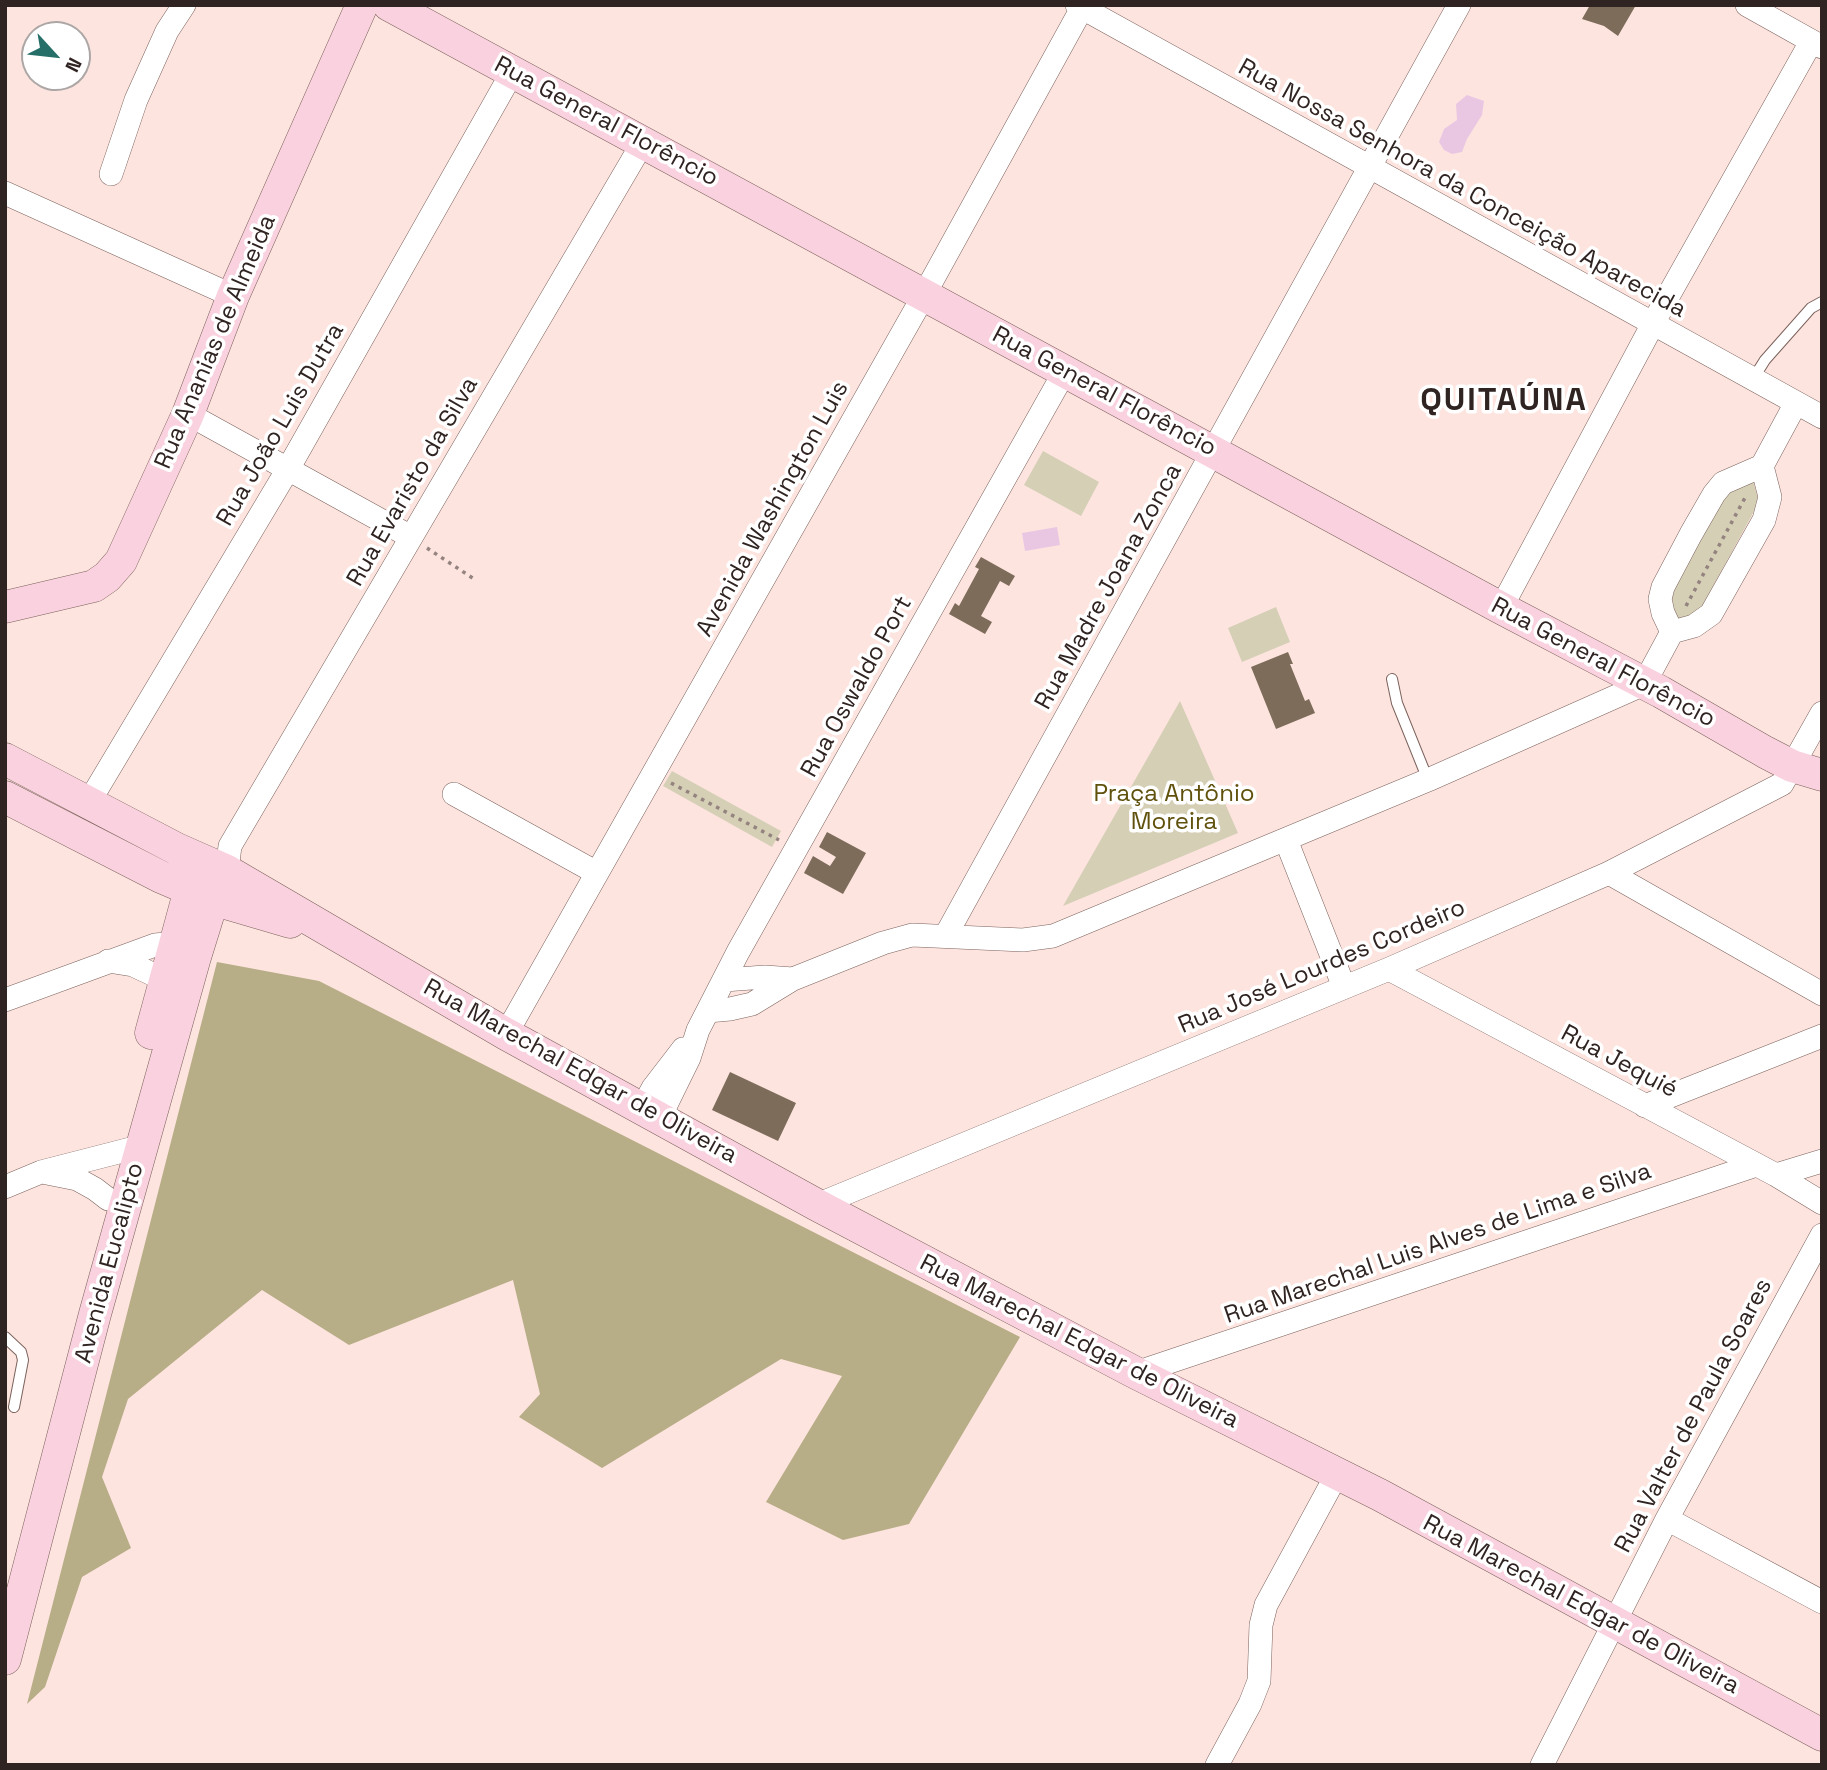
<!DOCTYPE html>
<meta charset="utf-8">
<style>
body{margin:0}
#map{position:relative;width:1827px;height:1770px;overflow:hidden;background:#fde4df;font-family:"Space Grotesk",sans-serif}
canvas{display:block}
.frame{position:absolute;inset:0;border:7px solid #2f2421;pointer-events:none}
.north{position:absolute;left:21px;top:21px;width:70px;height:70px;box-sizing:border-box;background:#fff;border:2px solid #aca7a6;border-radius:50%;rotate:117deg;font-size:19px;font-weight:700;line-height:28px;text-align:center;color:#2f2421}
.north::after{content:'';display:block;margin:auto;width:24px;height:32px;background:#266f69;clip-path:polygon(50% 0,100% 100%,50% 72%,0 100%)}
</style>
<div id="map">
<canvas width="1827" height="1770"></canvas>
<div class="frame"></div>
<div class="north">N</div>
</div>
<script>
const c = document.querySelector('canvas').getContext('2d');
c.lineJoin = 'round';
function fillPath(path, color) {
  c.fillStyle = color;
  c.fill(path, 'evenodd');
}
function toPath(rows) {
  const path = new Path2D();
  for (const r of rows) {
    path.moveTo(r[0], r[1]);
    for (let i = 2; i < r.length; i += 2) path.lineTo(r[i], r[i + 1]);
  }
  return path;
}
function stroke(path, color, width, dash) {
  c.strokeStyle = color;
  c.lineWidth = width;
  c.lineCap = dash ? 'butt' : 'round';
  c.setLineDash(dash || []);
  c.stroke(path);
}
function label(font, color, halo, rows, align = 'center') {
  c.font = font + ' "Space Grotesk",sans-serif';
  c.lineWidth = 7;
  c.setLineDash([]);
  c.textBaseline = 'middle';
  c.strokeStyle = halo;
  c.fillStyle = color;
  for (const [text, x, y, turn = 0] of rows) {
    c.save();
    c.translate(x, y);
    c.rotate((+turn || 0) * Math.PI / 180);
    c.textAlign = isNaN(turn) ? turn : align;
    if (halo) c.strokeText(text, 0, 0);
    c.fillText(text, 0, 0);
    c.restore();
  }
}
const green = toPath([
 [1043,451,1099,482,1081,516,1024,485],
 [1753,481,1759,502,1698,614,1678,619,1666,602,1729,486],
 [1276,607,1290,642,1242,662,1228,628],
 [1180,701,1238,833,1063,906],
 [672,771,781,831,772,847,663,786]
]);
const forest = toPath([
 [217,962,319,981,1020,1337,909,1524,843,1540,766,1502,842,1376,781,1359,602,1468,519,1417,540,1394,513,1280,349,1345,262,1290,128,1399,102,1477,131,1548,82,1577,45,1687,27,1704]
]);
const water = toPath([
 [1467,95,1484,101,1482,115,1467,139,1462,152,1452,154,1444,150,1439,142,1444,129,1457,120,1456,104],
 [1057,527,1060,545,1025,551,1022,533]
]);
const building = toPath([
 [1590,5,1636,5,1618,36,1604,26,1582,19],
 [981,557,1015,576,1009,586,1000,581,981,616,992,622,985,634,949,614,955,603,959,606,979,569,975,567],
 [1288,652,1293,664,1290,664,1305,701,1309,699,1315,713,1276,729,1251,667],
 [827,832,866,853,843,894,804,873,813,856,830,866,836,857,819,847],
 [730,1072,796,1103,778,1141,712,1110]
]);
const path = toPath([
 [427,548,474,579],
 [1686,606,1746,496],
 [671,783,779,840]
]);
const lane = toPath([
 [1753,379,1765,360,1811,308,1822,302],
 [1392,679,1397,703,1428,780],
 [5,1337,21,1352,23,1360,14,1407]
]);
const street = toPath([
 [1077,5,1822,417],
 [1747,5,1822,47],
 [111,174,136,100,167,31,184,5],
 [5,193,233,296],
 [188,414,411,537],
 [1501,608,1662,307,1811,42],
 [1672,632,1663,613,1660,599,1663,587,1691,534,1714,494,1723,483,1762,466,1796,403],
 [454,794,597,873],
 [89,802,288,469,513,71],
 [1286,840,1344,987],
 [227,871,230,846,642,144],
 [1609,873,1822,994],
 [946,935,1459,5],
 [108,961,133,965,165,980],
 [1389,969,1776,1175,1822,1203],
 [724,980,765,977,793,979],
 [5,1000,155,945,176,943],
 [708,1011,730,1009,752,1004,793,979,883,943,912,935,1023,940,1053,936,1428,780,1644,684,1672,632,1694,626,1711,614,1764,520,1770,497,1762,466],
 [506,1034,924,295,1082,8],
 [1645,1106,1822,1036],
 [642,1108,653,1088,683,1049],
 [660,1117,689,1058,698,1030,738,952,1065,371],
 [47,1173,77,1179,95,1189,108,1199],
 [1776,1175,1822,1161],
 [5,1187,41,1172,142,1146],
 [817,1205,1389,969,1609,873,1782,784,1822,713],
 [1136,1373,1756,1165],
 [1667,1519,1822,1602],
 [1217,1765,1250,1704,1259,1681,1261,1625,1266,1605,1337,1474],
 [1542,1765,1667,1519,1822,1235]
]);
const secondary = toPath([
 [389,5,1501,608,1661,692,1765,752,1792,766,1822,775],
 [5,607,94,586,107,577,121,561,188,414,233,296,362,5],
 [5,759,177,849,227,871,506,1034,817,1205,1136,1373,1380,1495,1822,1735],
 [5,797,161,877,215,900,290,922],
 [151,1033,186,904,206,862],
 [5,1659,95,1314,195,957,208,915,227,871]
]);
const streetNames = [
 ["Rua General Florêncio",606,122,28],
 ["Rua Nossa Senhora da Conceição Aparecida",1462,189,29],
 ["Rua Ananias de Almeida",216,342,-67],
 ["Rua General Florêncio",1104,392,28],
 ["Rua João Luis Dutra",281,425,-60],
 ["Rua Evaristo da Silva",413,482,-60],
 ["Avenida Washington Luis",773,509,-61],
 ["Rua Madre Joana Zonca",1109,587,-61],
 ["Rua General Florêncio",1603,663,28],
 ["Rua Oswaldo Port",857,687,-61],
 ["Rua José Lourdes Cordeiro",1322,967,-23],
 ["Rua Jequié",1619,1062,28],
 ["Rua Marechal Edgar de Oliveira",580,1072,29],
 ["Rua Marechal Luis Alves de Lima e Silva",1438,1244,-19],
 ["Avenida Eucalipto",110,1263,-75],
 ["Rua Marechal Edgar de Oliveira",1079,1342,27],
 ["Rua Valter de Paula Soares",1694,1416,-62],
 ["Rua Marechal Edgar de Oliveira",1581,1605,28]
];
const parkNames = [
 ["Praça Antônio",1174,794],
 ["Moreira",1174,822]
];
const districtNames = [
 ["QUITAÚNA",1504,401]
];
fillPath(green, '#d5cfb6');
fillPath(forest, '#b7ad86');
fillPath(water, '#e9c7e3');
fillPath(building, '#7e6c5b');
stroke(lane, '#7c625c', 12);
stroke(street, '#7c625c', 24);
stroke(secondary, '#7c625c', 33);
stroke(path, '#94837f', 3.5, [3.5, 5]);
stroke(lane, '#fff', 10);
stroke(street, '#fff', 23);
stroke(secondary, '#fad1de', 32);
label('24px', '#2f2421', '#fff', streetNames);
label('24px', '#60510d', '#fff', parkNames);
c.letterSpacing = '2px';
label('bold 32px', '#2f2421', '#fff', districtNames);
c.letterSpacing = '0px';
</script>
